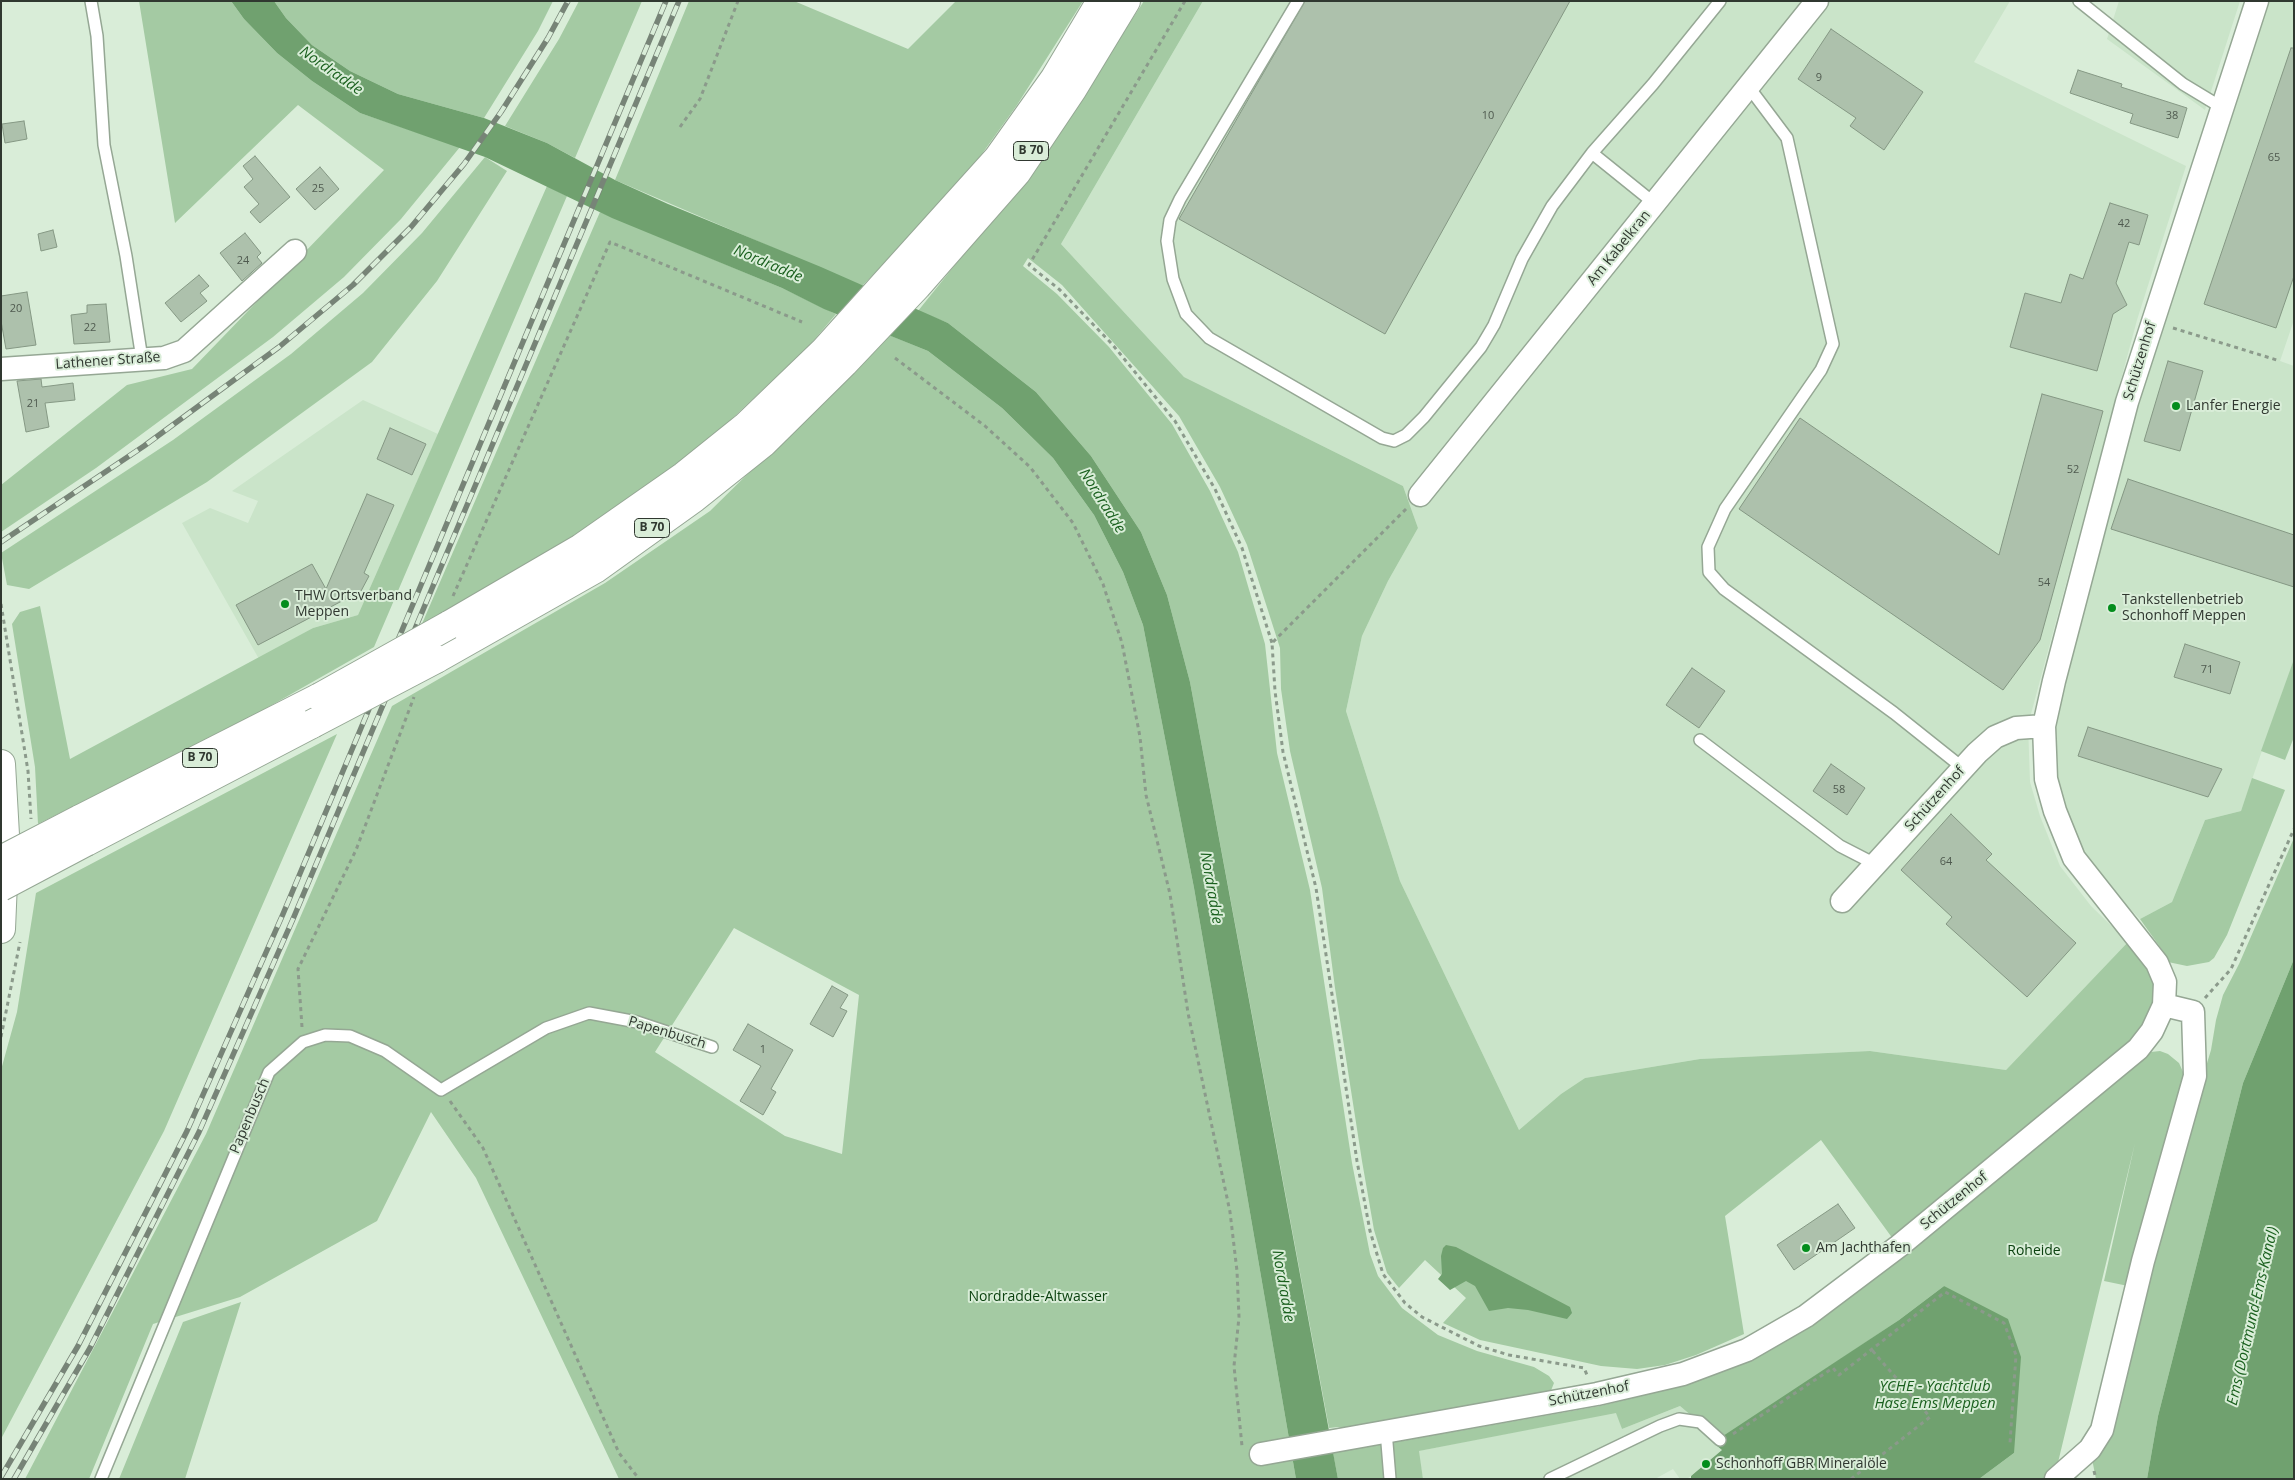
<!DOCTYPE html>
<meta charset="utf-8">
<style>
body{margin:0}
#map{position:relative;width:2295px;height:1480px;overflow:hidden;background:#d9edd8;font-family:"Open Sans",sans-serif}
canvas{display:block}
.frame{position:absolute;inset:0;border:2px solid #303830;pointer-events:none}
</style>
<div id="map">
<canvas width="2295" height="1480"></canvas>
<div class="frame"></div>
</div>
<script>
const c = document.querySelector('canvas').getContext('2d');
c.lineJoin = 'round';
function fillPath(path, color) {
  c.fillStyle = color;
  c.fill(path, 'evenodd');
}
function toPath(rows) {
  const path = new Path2D();
  for (const r of rows) {
    path.moveTo(r[0], r[1]);
    for (let i = 2; i < r.length; i += 2) path.lineTo(r[i], r[i + 1]);
  }
  return path;
}
function stroke(path, color, width, dash) {
  c.strokeStyle = color;
  c.lineWidth = width;
  c.lineCap = dash ? 'butt' : 'round';
  c.setLineDash(dash || []);
  c.stroke(path);
}
function label(font, color, halo, rows, align = 'center') {
  c.font = font + ' "Open Sans",sans-serif';
  c.lineWidth = 4;
  c.setLineDash([]);
  c.textBaseline = 'middle';
  c.strokeStyle = halo;
  c.fillStyle = color;
  for (const [text, x, y, turn = 0] of rows) {
    c.save();
    c.translate(x, y);
    c.rotate((+turn || 0) * Math.PI / 180);
    c.textAlign = isNaN(turn) ? turn : align;
    if (halo) c.strokeText(text, 0, 0);
    c.fillText(text, 0, 0);
    c.restore();
  }
}
const built = toPath([
 [1203,1,2010,1,1974,62,2186,166,2137,320,2028,725,2030,782,2040,816,2060,866,2091,906,2128,942,2006,1070,1870,1051,1700,1059,1585,1078,1561,1094,1519,1130,1400,881,1346,711,1362,636,1388,581,1418,528,1403,486,1184,377,1061,244],
 [2119,1,2240,1,2205,110,2107,39],
 [2269,1,2294,1,2294,320,2280,361,2294,366,2294,659,2241,811,2205,820,2172,902,2140,919,2110,889,2084,852,2061,800,2057,776,2056,728,2064,684,2152,355],
 [363,400,438,434,358,615,313,628,259,659,182,523,210,508,248,523,258,501,232,491],
 [1680,1406,1720,1440,1722,1450,1687,1479,1680,1479,1673,1469,1655,1479,1423,1479,1418,1451,1617,1412,1622,1429]
]);
const green = toPath([
 [139,1,231,1,244,19,277,53,312,81,360,113,460,147,401,219,344,277,273,337,96,468,1,532,1,485,127,385,192,369,384,170,298,105,175,223],
 [274,1,553,1,538,31,484,118,398,94,350,71,312,45,286,18],
 [579,1,642,1,575,158,547,143,505,126,559,39],
 [689,1,794,1,908,49,956,1,1083,1,1017,105,956,190,862,286,615,180],
 [1144,1,1203,1,1061,244,1184,377,1403,486,1418,528,1388,581,1362,636,1346,711,1400,881,1519,1130,1561,1094,1585,1078,1700,1059,1870,1051,2006,1070,2128,942,2145,960,2155,985,2155,995,2150,1015,2141,1031,2121,1051,1893,1239,1821,1140,1725,1216,1744,1334,1696,1355,1665,1365,1637,1369,1601,1366,1480,1340,1443,1323,1466,1298,1425,1260,1399,1288,1387,1273,1374,1230,1362,1161,1335,988,1322,888,1290,751,1281,689,1280,648,1247,545,1220,487,1179,416,1062,285,1028,258,1023,266,1057,294,1109,347,1172,424,1210,491,1238,552,1265,644,1277,753,1310,890,1352,1163,1370,1254,1378,1276,1402,1308,1438,1335,1477,1351,1534,1367,1549,1376,1554,1383,1550,1393,1349,1430,1338,1427,1329,1428,1190,682,1167,595,1141,532,1091,456,1036,392,948,323,918,311,1040,159],
 [485,157,507,171,437,281,372,362,207,482,29,589,7,585,1,553,173,440,291,354,363,293,422,233],
 [547,186,567,196,374,647,242,722,38,824,35,767,12,624,20,612,40,606,70,759,313,628,358,615],
 [600,212,782,288,836,314,809,346,722,428,640,493,551,550,421,626],
 [889,335,928,351,1002,408,1053,458,1094,515,1123,572,1143,625,1194,888,1296,1479,619,1479,476,1178,431,1112,377,1221,240,1297,153,1324,89,1479,25,1479,206,1134,392,706,605,583,710,511],
 [734,928,859,995,842,1154,785,1136,655,1052],
 [2294,659,2294,737,2285,760,2261,751],
 [337,734,164,1131,1,1439,1,1070,17,1012,36,893],
 [2252,778,2285,790,2227,935,2214,958,2209,962,2187,966,2168,962,2165,954,2140,919,2172,902,2205,820,2241,811],
 [2294,838,2294,959,2243,1083,2158,1416,2147,1479,2096,1479,2090,1449,2211,1050,2216,1020,2223,995,2239,964],
 [2160,1051,2168,1054,2179,1063,2183,1072,2185,1084,2133,1287,2104,1281,2135,1143,2054,1479,1979,1479,2014,1453,1944,1286,1899,1320,1720,1440,1680,1406,1622,1429,1616,1413,1419,1451,1423,1479,1338,1479,1333,1453,1600,1406,1686,1385,1752,1360,1812,1326,1904,1254,2139,1060,2151,1052],
 [241,1302,185,1479,119,1479,183,1322]
]);
const water = toPath([
 [231,1,274,1,286,18,312,45,350,71,398,94,484,118,547,143,615,180,668,204,821,267,948,323,1036,392,1091,456,1141,532,1167,595,1190,682,1338,1479,1296,1479,1194,888,1143,625,1123,572,1094,515,1053,458,1002,408,928,351,824,309,782,288,612,218,485,157,360,113,312,81,277,53,244,19],
 [2294,959,2294,1479,2147,1479,2158,1416,2243,1083],
 [1446,1245,1456,1247,1570,1307,1572,1313,1567,1319,1528,1310,1508,1308,1489,1311,1475,1286,1466,1281,1450,1290,1438,1279,1442,1274,1441,1256,1443,1248],
 [1944,1286,2008,1319,2021,1357,2014,1453,1979,1479,1691,1479,1691,1476,1722,1450,1716,1445,1723,1436,1899,1320]
]);
const building = toPath([
 [1305,1,1570,1,1385,334,1179,219,1305,1],
 [1831,29,1923,92,1884,150,1850,126,1856,118,1798,79,1831,29],
 [2291,48,2294,48,2294,276,2276,328,2204,304,2291,48],
 [2078,70,2122,84,2121,87,2187,108,2178,138,2130,123,2133,114,2070,93,2078,70],
 [24,121,27,139,5,143,2,124,24,121],
 [255,156,290,197,260,223,250,212,259,204,244,187,253,179,243,166,255,156],
 [320,167,339,189,315,210,296,189,320,167],
 [2110,203,2148,215,2139,245,2129,242,2116,283,2127,305,2113,314,2097,371,2010,347,2025,293,2061,303,2070,274,2083,279,2110,203],
 [53,230,57,247,41,251,38,234,53,230],
 [245,233,261,253,257,257,262,263,242,281,220,253,245,233],
 [199,275,209,286,200,293,207,301,181,322,165,303,199,275],
 [27,292,36,345,6,349,1,321,1,296,27,292],
 [106,304,110,342,74,344,71,315,87,313,87,305,106,304],
 [2168,361,2203,371,2180,451,2144,441,2168,361],
 [41,379,42,387,73,383,75,400,45,403,49,427,26,432,17,381,41,379],
 [2042,394,2103,411,2040,640,2003,690,1739,509,1800,418,1999,555,2042,394],
 [390,428,426,444,412,475,377,459,390,428],
 [2128,479,2294,535,2294,587,2111,529,2128,479],
 [367,494,394,505,364,573,369,576,361,591,258,645,236,605,312,564,326,589,367,494],
 [2185,644,2240,662,2230,694,2174,677,2185,644],
 [1692,668,1725,691,1699,728,1666,705,1692,668],
 [2088,727,2222,769,2208,797,2078,756,2088,727],
 [1831,764,1865,788,1847,815,1813,791,1831,764],
 [1951,814,1992,854,1986,860,2076,943,2027,997,1946,924,1952,917,1901,870,1951,814],
 [832,986,848,995,840,1008,847,1011,833,1037,810,1024,832,986],
 [748,1024,793,1050,771,1089,776,1092,763,1115,740,1101,761,1066,733,1050,748,1024],
 [1838,1204,1855,1228,1794,1270,1777,1245,1838,1204]
]);
const path = toPath([
 [1185,1,1029,265,1060,290,1112,344,1175,421,1215,489,1242,548,1272,643],
 [680,127,700,99,738,1],
 [2173,328,2280,361],
 [895,358,985,426,1030,467,1073,523,1103,584,1122,643,1140,737,1146,795,1170,894,1188,1013,1230,1212,1237,1271,1239,1317,1234,1366,1242,1446],
 [1406,509,1272,643,1275,691,1283,752,1316,888,1357,1161,1370,1231,1383,1274,1405,1303,1422,1317,1479,1346,1509,1355,1584,1368,1587,1375],
 [453,596,610,242,802,322],
 [1,604,28,771,31,819],
 [2205,998,2231,969,2294,829],
 [302,1027,298,969,356,850,414,697],
 [1,1037,20,942],
 [450,1101,483,1148,619,1453,639,1479],
 [1733,1434,1833,1368,1839,1375,1945,1292,2004,1323,2016,1355,2010,1443],
 [2094,1471,2096,1479],
 [1851,1479,1930,1417,1871,1349]
]);
const lane = toPath([
 [91,1,97,36,104,145,126,256,142,359],
 [1298,1,1180,199,1170,220,1167,241,1173,279,1186,314,1209,338,1382,438,1394,441,1406,435,1424,417,1481,347,1494,325,1522,259,1552,206,1592,153,1653,84,1720,1],
 [2079,1,2183,84,2221,107],
 [1748,86,1787,138,1833,344,1821,370,1725,509,1708,547,1709,572,1724,589,1894,713,1963,768],
 [1592,153,1654,203],
 [1700,740,1840,846,1875,864],
 [1386,1431,1390,1479],
 [101,1479,269,1072,303,1042,325,1035,350,1036,385,1051,441,1090,546,1028,589,1013,637,1022,712,1047],
 [1550,1479,1660,1426,1679,1419,1700,1422,1720,1440]
]);
const street = toPath([
 [1,369,164,358,184,351,295,251],
 [1420,495,1817,1],
 [1842,901,1977,753,1995,737,2016,728,2044,726],
 [1261,1454,1597,1394,1683,1374,1747,1350,1806,1316,1899,1246,2138,1049,2152,1031,2164,1005,2165,982,2157,963,2074,858,2055,811,2046,779,2044,726,2054,681,2127,402,2257,1],
 [2056,1479,2090,1449,2102,1430,2143,1261,2195,1076,2193,1012,2164,1005]
]);
const secondary = toPath([
 [1,764,5,835,1,929]
]);
const highway = toPath([
 [449,625,581,548,684,476,745,427,824,351,998,158,1055,78,1101,1],
 [436,659,595,569,694,498,763,443,844,363,917,286,1017,172,1072,90,1126,1],
 [80,819,320,697],
 [86,842,312,724]
]);
const rail = toPath([
 [1,542,144,446,279,347,353,285,411,227,464,164,501,112,548,38,568,1],
 [1,1477,78,1346,187,1131,283,914,666,1],
 [14,1479,90,1348,199,1132,293,919,679,1]
]);
const highwayBridge = toPath([
 [320,697,449,625],
 [312,724,436,659],
 [1,860,80,819],
 [1,887,86,842]
]);
const markers = [
 [2176,406,5,"#038d1c"],
 [285,604,5,"#038d1c"],
 [2112,608,5,"#038d1c"],
 [1806,1248,5,"#038d1c"],
 [1706,1464,5,"#038d1c"]
];
const numberNames = [
 ["9",1819,78],
 ["10",1488,116],
 ["38",2172,116],
 ["65",2274,158],
 ["25",318,189],
 ["42",2124,224],
 ["24",243,261],
 ["20",16,309],
 ["22",90,328],
 ["21",33,404],
 ["52",2073,470],
 ["54",2044,583],
 ["71",2207,670],
 ["58",1839,790],
 ["64",1946,862],
 ["1",763,1050]
];
const shields = [
 [1031,151,35],
 [652,528,35],
 [200,758,35]
];
const shieldNames = [
 ["B 70",1031,151],
 ["B 70",652,528],
 ["B 70",200,758]
];
const streetNames = [
 ["Am Kabelkran",1619,248,-51],
 ["Lathener Straße",108,361,-4],
 ["Schützenhof",2140,361,-73],
 ["Schützenhof",1935,799,-48],
 ["Papenbusch",667,1033,17],
 ["Papenbusch",250,1116,-67],
 ["Schützenhof",1954,1201,-39],
 ["Schützenhof",1589,1394,-11]
];
const poiNames = [
 ["Lanfer Energie",2186,406],
 ["THW Ortsverband",295,596],
 ["Meppen",295,612],
 ["Tankstellenbetrieb",2122,600],
 ["Schonhoff Meppen",2122,616],
 ["Am Jachthafen",1816,1248],
 ["Schonhoff GBR Mineralöle",1716,1464]
];
const parkNames = [
 ["Roheide",2034,1251],
 ["Nordradde-Altwasser",1038,1297]
];
const waterNames = [
 ["Nordradde",331,71,35],
 ["Nordradde",768,264,23],
 ["Nordradde",1102,501,58],
 ["Nordradde",1211,888,80],
 ["Nordradde",1283,1286,80],
 ["Ems (Dortmund-Ems-Kanal)",2253,1316,-77],
 ["YCHE - Yachtclub",1935,1387],
 ["Hase Ems Meppen",1935,1404]
];
fillPath(built, '#cae4c9');
fillPath(green, '#a4caa3');
fillPath(water, '#70a16f');
fillPath(building, '#adc1ac');
stroke(building, '#859884', 1);
stroke(lane, '#95a794', 14);
stroke(street, '#95a794', 25);
stroke(secondary, '#95a794', 30);
stroke(highway, '#95a794', 30);
stroke(path, '#8b9a8b', 3, [4, 4]);
stroke(lane, '#fff', 11);
stroke(street, '#fff', 22);
stroke(secondary, '#fff', 28);
stroke(highway, '#fff', 28);
stroke(rail, '#778477', 5.5);
stroke(rail, '#d9edd8', 4, [11]);
stroke(highwayBridge, '#95a794', 30, []);
stroke(highwayBridge, '#fff', 28);
for (const [x, y, r, color] of markers) {
  const dot = new Path2D();
  dot.arc(x, y, r, 0, 2 * Math.PI);
  c.fillStyle = color;
  c.fill(dot);
  stroke(dot, '#d9edd8', 2);
}
label('11px', '#4f5a4f', null, numberNames);
for (const [x, y, w] of shields) {
  const box = new Path2D();
  box.roundRect(x - w / 2, y - 9.5, w, 19, 4);
  c.fillStyle = '#d9edd8';
  c.fill(box);
  stroke(box, '#303830', 1);
}
label('bold 12px', '#303830', null, shieldNames);
label('14px', '#303830', '#d9edd8', streetNames);
label('14px', '#303830', '#d9edd8', poiNames, 'left');
label('14px', '#0c4210', '#d9edd8', parkNames);
label('italic 15px', '#1a601e', '#d9edd8', waterNames);
</script>
